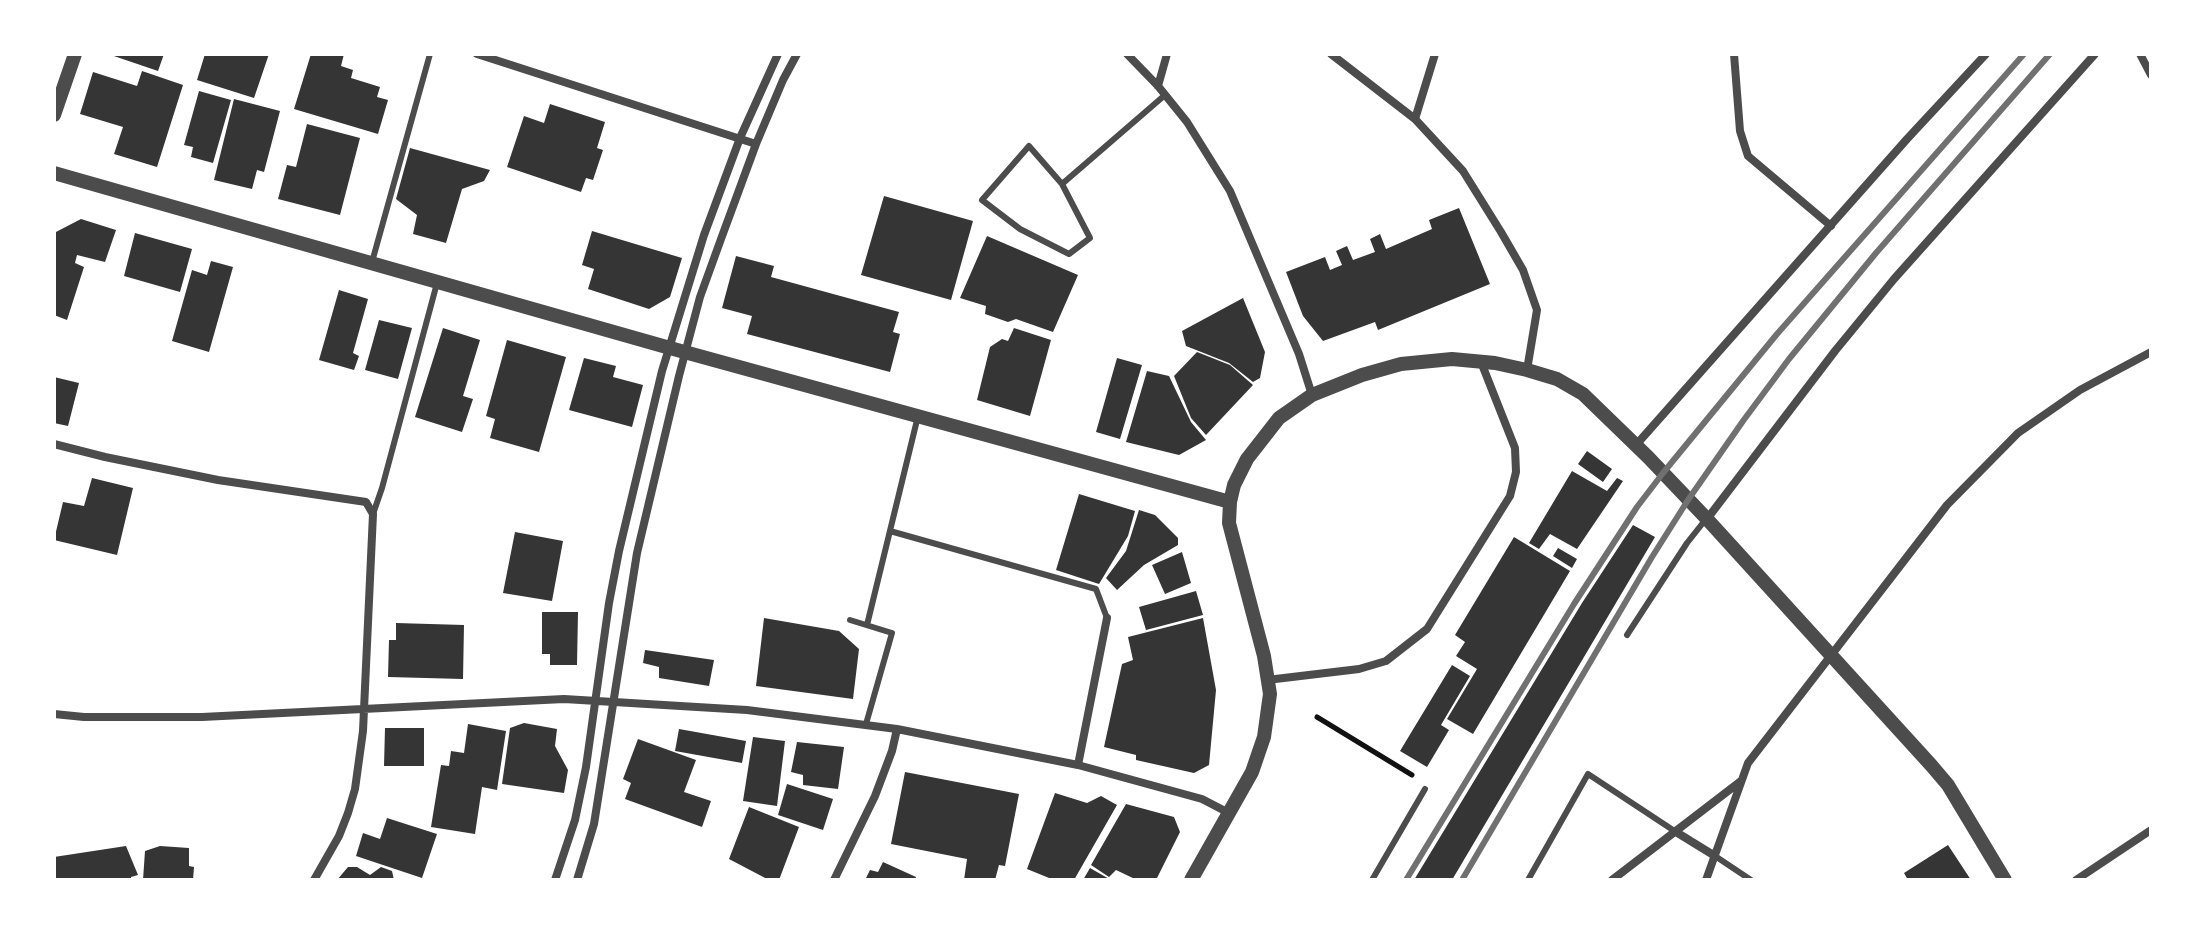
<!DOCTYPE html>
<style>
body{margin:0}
#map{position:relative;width:2205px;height:934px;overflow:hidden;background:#fff;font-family:"Archivo Narrow",sans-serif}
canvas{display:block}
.frame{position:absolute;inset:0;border:56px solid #fff;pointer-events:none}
</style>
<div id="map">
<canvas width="2205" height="934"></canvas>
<div class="frame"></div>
</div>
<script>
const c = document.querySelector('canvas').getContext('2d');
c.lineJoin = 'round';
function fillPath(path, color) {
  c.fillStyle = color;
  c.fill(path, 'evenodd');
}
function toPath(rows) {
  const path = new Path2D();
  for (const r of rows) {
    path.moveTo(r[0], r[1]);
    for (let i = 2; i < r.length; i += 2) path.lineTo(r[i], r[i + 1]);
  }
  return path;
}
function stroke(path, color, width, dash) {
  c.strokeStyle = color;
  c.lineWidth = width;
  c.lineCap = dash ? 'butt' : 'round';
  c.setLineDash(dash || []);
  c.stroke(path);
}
const building = toPath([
 [108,54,164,54,158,71],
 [205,54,269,54,254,98,197,80],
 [311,54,344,54,341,66,353,70,351,78,380,87,377,97,388,100,378,134,294,109],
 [142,71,183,85,157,167,114,154,123,127,80,114,93,72,137,86],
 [199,91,231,100,213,163,191,157,193,147,184,145],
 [234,99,280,111,264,172,257,170,252,189,214,180],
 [550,104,605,122,597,148,603,150,593,180,586,178,581,192,507,167,524,116,544,123],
 [307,124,360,138,340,215,278,199,287,165,296,167],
 [410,148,490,170,484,181,462,189,446,243,413,234,417,215,396,199],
 [884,196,973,221,951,300,861,275],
 [1459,208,1490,284,1378,330,1375,322,1323,341,1303,316,1286,272,1325,257,1330,270,1342,265,1336,251,1347,246,1353,260,1375,252,1370,239,1380,234,1386,249,1432,229,1429,220],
 [81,219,116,230,105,262,77,255,75,263,84,267,67,320,54,315,54,233],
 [592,231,682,258,670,297,649,309,588,289,594,269,582,265],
 [135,233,192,249,180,292,124,276],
 [987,236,1078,275,1053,332,1016,319,1008,322,985,314,986,306,960,298],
 [736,256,774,266,771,277,899,312,893,332,900,334,890,372,747,334,752,316,722,308],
 [211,261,233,267,209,352,172,341,192,270,207,275],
 [339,290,368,299,353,353,359,356,354,370,319,360],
 [1243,298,1265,352,1260,378,1253,382,1229,363,1186,346,1182,331],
 [379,320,412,328,398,379,365,370],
 [443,328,480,340,463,396,473,399,462,432,415,417],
 [1014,328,1051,340,1030,416,977,400,990,347,1002,339,1008,341],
 [507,340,566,357,539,452,490,438,495,419,486,416],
 [1197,352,1230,365,1253,385,1206,435,1191,418,1174,376],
 [584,358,616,366,613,377,643,385,632,427,569,410],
 [1117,358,1142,365,1120,439,1096,432],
 [1147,371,1169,376,1191,422,1206,440,1179,455,1126,442],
 [54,377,79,383,68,426,54,423],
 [1587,451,1612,469,1603,482,1578,464],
 [1572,471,1607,491,1617,478,1623,481,1577,549,1550,534,1539,549,1529,543],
 [92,478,133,488,117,555,54,540,63,502,84,506],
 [1079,494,1135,511,1128,536,1099,584,1056,570],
 [1139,510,1155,515,1178,538,1178,545,1144,565,1117,590,1106,578,1126,551],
 [1633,525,1655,537,1452,880,1414,880,1582,603],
 [515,532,563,541,552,601,503,593],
 [1514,537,1570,571,1473,734,1447,719,1477,669,1456,656,1465,642,1455,635],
 [1558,548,1577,559,1572,568,1553,556],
 [1182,552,1191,583,1165,594,1152,565],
 [1196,591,1203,615,1146,630,1139,607],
 [542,612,578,612,577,665,550,665,550,654,542,654],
 [764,618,839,631,859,649,853,699,756,686],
 [1203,618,1216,690,1209,765,1194,773,1136,760,1136,755,1104,747,1122,664,1133,660,1128,637],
 [396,623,464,625,463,679,388,677,389,640,396,640],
 [645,650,714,660,709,686,659,678,659,667,643,663],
 [1452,665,1470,676,1441,725,1449,730,1427,767,1400,751],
 [524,723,557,729,555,746,568,770,564,793,502,784,510,728],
 [468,724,506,731,497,790,482,787,475,834,431,827,441,765,449,766,451,751,464,753],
 [385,728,424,728,424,766,384,766],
 [679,729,746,741,742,763,675,751],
 [753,737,785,741,777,806,743,801],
 [638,739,696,760,684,792,711,801,702,827,625,799,631,783,623,779],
 [797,742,844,747,838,789,803,785,803,775,791,772],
 [905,772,1019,794,1005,866,999,865,995,880,964,880,967,859,891,844],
 [787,784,833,799,823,830,778,815],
 [1055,793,1087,803,1101,796,1117,805,1074,880,1054,880,1027,869],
 [1126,804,1174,817,1180,832,1156,880,1137,880,1116,870,1109,877,1091,865],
 [749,807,799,827,779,880,769,880,729,859],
 [387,818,437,834,422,878,356,856,363,833,380,839],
 [1948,845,1971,880,1908,880,1904,873],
 [126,846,138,875,131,877,131,880,54,880,54,857],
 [160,846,189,848,189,866,194,867,193,880,143,880,145,851],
 [883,862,916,877,915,880,865,880,870,870,878,872],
 [348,867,357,867,370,875,381,867,392,871,394,880,337,880],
 [1090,868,1111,880,1083,880]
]);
const path = toPath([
 [1317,717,1412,775]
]);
const service = toPath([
 [1062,184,1090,238,1069,254,1020,229,982,200,1029,146,1062,184,1165,95],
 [372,262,430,54],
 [373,514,382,488,437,283],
 [890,531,1096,589,1107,618],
 [850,620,892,633,866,724],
 [867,625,918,416],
 [1627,635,1687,543,1706,519],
 [1715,856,1751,880],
 [1372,880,1425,789],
 [1528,880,1588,774,1676,832]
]);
const minor = toPath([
 [477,54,756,144],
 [1127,54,1158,86,1187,122,1230,191,1299,354,1312,395],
 [1331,54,1415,119,1463,171,1501,232,1523,270,1537,310,1527,370],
 [1734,54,1740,131,1748,156,1831,226],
 [2140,54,2151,75],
 [1158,86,1167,54],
 [1415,119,1435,54],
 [54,444,105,457,218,480,366,502,373,514,363,731,355,789,348,813,339,836,314,880],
 [1636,445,1907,139,1986,54],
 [1707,519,1835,351,1894,279,2095,54],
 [1267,680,1359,669,1386,661,1427,629,1510,496,1516,472,1515,448,1481,362],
 [54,714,84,717,202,717,564,699,747,710,897,729,1078,765,1202,799,1229,813],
 [1078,765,1107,618],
 [1676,832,1715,856],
 [555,880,575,820,586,767,609,603,619,551,662,371,704,235,740,138,778,54],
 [577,880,594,824,637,553,679,376,700,297,721,239,756,144,783,80,797,54],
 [834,880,875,796,892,751,897,729],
 [1612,880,1741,781],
 [1706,880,1748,763,1947,505,2018,433,2080,390,2151,352],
 [2076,880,2151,830]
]);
const tertiary = toPath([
 [54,115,75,54],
 [54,173,670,348,1230,502],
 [1191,880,1252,772,1264,737,1270,694,1264,656,1229,523,1230,502,1234,485,1247,459,1279,418,1312,395,1362,375,1401,364,1452,359,1495,363,1527,370,1557,379,1583,394,1648,457,1707,519,1931,765,1948,785,2005,880]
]);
const rail = toPath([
 [1406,880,1574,604,1637,507,1663,473,1777,334,2024,54],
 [1462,880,1652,557,1688,500,1743,421,1789,359,1876,253,2050,54]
]);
fillPath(building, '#353535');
stroke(path, '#111', 5);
stroke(service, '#4c4c4c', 6);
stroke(minor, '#4c4c4c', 8);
stroke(tertiary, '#4c4c4c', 14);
stroke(rail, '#707070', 6);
</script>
